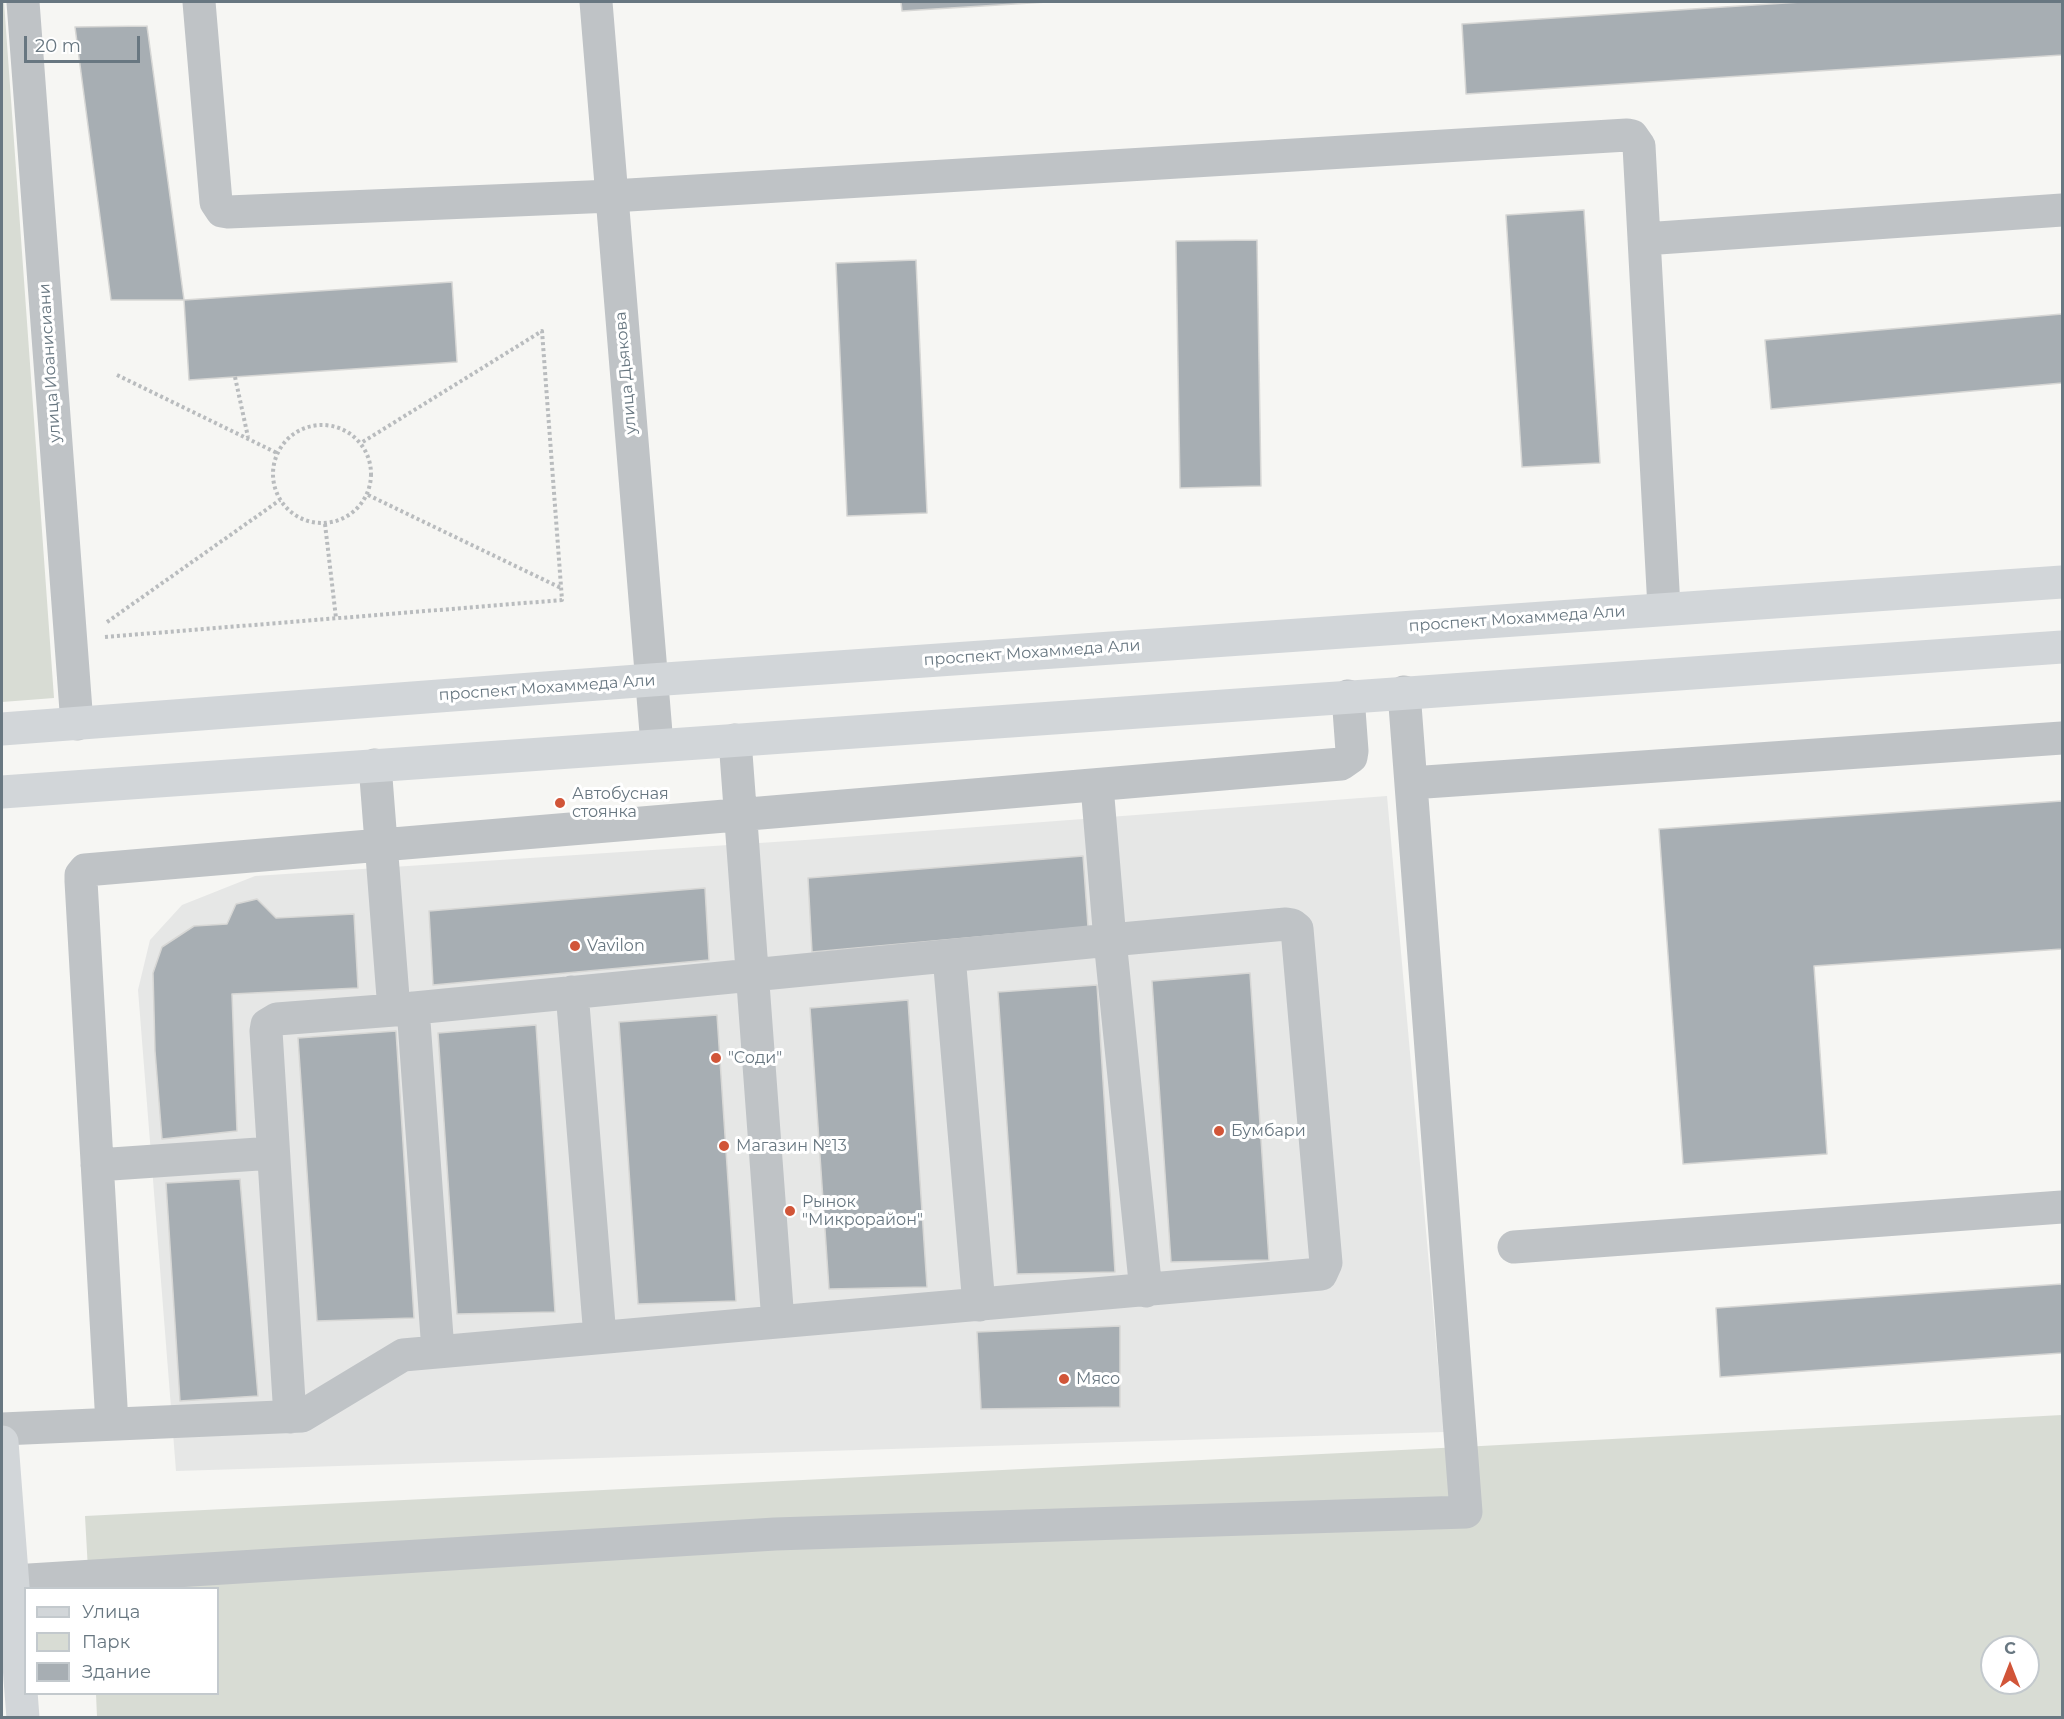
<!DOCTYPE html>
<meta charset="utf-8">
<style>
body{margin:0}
#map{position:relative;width:2064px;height:1719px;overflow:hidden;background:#f6f6f3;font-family:Montserrat,sans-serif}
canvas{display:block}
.frame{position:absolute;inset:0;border:3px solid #687781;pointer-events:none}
.legend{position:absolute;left:24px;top:1587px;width:195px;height:108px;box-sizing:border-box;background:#fff;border:2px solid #c3c9cd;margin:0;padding:8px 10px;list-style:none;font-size:18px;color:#687781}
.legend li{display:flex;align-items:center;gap:12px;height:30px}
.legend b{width:30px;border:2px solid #c3c9cd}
.north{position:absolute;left:1980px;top:1635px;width:60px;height:60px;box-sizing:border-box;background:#fff;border:2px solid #c3c9cd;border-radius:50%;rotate:0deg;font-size:16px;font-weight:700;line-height:24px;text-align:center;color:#687781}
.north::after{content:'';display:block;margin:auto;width:21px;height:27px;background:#d15538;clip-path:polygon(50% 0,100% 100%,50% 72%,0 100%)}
.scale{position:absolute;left:24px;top:36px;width:116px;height:27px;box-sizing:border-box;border:3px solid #687781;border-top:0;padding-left:8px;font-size:18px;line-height:21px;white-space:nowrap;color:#687781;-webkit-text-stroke:4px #fff;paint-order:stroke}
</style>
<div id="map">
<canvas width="2064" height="1719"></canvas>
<div class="frame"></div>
<ul class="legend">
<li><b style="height:8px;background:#d2d6d9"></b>Улица</li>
<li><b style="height:16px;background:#d8dcd4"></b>Парк</li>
<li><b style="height:16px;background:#a7aeb3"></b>Здание</li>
</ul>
<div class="north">С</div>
<div class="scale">20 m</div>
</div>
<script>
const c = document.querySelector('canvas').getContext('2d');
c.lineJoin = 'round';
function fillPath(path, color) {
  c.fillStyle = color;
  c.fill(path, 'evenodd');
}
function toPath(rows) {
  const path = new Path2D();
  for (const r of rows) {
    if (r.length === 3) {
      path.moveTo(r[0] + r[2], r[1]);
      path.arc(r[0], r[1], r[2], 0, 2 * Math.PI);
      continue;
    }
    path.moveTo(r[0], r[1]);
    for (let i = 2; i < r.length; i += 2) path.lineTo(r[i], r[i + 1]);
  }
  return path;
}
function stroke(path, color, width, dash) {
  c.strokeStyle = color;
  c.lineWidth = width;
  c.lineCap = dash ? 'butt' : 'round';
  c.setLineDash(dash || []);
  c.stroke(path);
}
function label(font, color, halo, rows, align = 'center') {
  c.font = font + ' Montserrat,sans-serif';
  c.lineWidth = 6;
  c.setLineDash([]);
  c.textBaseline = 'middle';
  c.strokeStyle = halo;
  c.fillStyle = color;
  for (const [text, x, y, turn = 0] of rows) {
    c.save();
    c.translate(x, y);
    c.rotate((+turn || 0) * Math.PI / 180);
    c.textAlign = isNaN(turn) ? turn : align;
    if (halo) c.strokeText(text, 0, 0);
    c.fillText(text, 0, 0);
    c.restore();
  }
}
const built = toPath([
 [1387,796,1444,1432,176,1471,138,990,150,940,182,905,255,876,805,840]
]);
const green = toPath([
 [2,2,4,2,54,698,2,702],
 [2062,1415,2062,1717,97,1717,96,1694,218,1694,218,1588,89,1588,85,1516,1481,1446],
 [1992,1647,2028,1647,2028,1683,1992,1683]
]);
const building = toPath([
 [901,2,1047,2,902,11,901,2],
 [1801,2,2062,2,2062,55,1466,94,1462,24,1801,2],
 [147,26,184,300,111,300,75,27,147,26],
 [1584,210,1600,463,1522,467,1506,215,1584,210],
 [1257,240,1261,486,1180,488,1176,241,1257,240],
 [916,260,927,513,847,516,836,263,916,260],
 [452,282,457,362,189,380,184,300,452,282],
 [2062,314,2062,383,1771,409,1765,340,2062,314],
 [2062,801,2062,949,1814,966,1827,1154,1683,1164,1659,829,2062,801],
 [1083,856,1088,927,812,952,808,878,1083,856],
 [705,888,709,960,433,985,429,911,705,888],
 [257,899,276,918,354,914,358,988,232,994,237,1131,162,1139,155,1051,153,973,162,947,194,926,227,924,236,904,257,899],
 [1250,973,1269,1260,1171,1262,1152,981,1250,973],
 [1097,985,1115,1272,1017,1274,998,992,1097,985],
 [908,1000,927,1287,829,1289,810,1008,908,1000],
 [717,1015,736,1301,638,1304,619,1022,717,1015],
 [536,1025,555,1312,457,1314,438,1033,536,1025],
 [396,1031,414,1318,317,1321,298,1038,396,1031],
 [240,1179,258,1396,180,1401,166,1183,240,1179],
 [2062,1284,2062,1353,1720,1377,1716,1308,2062,1284],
 [1120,1326,1120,1407,981,1409,977,1332,1120,1326]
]);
const path = toPath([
 [117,375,277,453],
 [235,377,248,437],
 [322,474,49],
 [368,495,561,588],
 [325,524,336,618],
 [107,622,280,500],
 [105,637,562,600,542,331,361,443]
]);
const minor = toPath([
 [23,2,77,724],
 [199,2,216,202,222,211,228,212,612,196,1627,135,1632,136,1639,146,1664,608],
 [596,2,657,745],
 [1644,239,2062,210],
 [735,740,778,1322],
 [1411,783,2062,738],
 [949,956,979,1305],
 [572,992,600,1337],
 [413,1008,438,1351],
 [394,1010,1110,940,1146,1291],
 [97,1165,273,1153],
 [1514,1247,2062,1207],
 [290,1417,266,1031,267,1025,277,1019,394,1010,375,765],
 [112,1424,81,881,81,875,85,870,1341,764,1351,757,1352,751,1348,696],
 [2,1429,302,1416,403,1355,1321,1274,1326,1263,1297,929,1292,925,1286,924,1110,940,1097,786],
 [13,1581,775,1534,1466,1512,1404,692]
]);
const major = toPath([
 [2,729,651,680,2062,582],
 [2,792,2062,647],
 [2,1442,23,1718]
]);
const markers = [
 [560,803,6,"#d15538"],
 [575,946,6,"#d15538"],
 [716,1058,6,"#d15538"],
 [1219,1131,6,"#d15538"],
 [724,1146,6,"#d15538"],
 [790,1211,6,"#d15538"],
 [1064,1379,6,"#d15538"]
];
const streetNames = [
 ["улица Иоанисиани",50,363,-94],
 ["улица Дьякова",626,373,-95],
 ["проспект Мохаммеда Али",1517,619,-4],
 ["проспект Мохаммеда Али",1032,653,-4],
 ["проспект Мохаммеда Али",547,688,-4]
];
const poiNames = [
 ["Автобусная",572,794],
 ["стоянка",572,812],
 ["Vavilon",587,946],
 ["\"Соди\"",728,1058],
 ["Бумбари",1231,1131],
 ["Магазин №13",736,1146],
 ["Рынок",802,1202],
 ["\"Микрорайон\"",802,1220],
 ["Мясо",1076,1379]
];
fillPath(built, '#e6e7e6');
fillPath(green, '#d8dcd4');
fillPath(building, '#a7aeb3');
stroke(building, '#d7d7d5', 1.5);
stroke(path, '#b9bcbe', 4, [3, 3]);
stroke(minor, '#bfc3c6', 33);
stroke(major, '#d2d6d9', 33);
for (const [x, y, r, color] of markers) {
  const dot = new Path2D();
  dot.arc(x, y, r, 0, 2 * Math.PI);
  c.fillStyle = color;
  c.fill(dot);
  stroke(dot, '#fff', 2);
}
label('16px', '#687781', '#fff', streetNames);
label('16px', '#687781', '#fff', poiNames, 'left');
</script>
